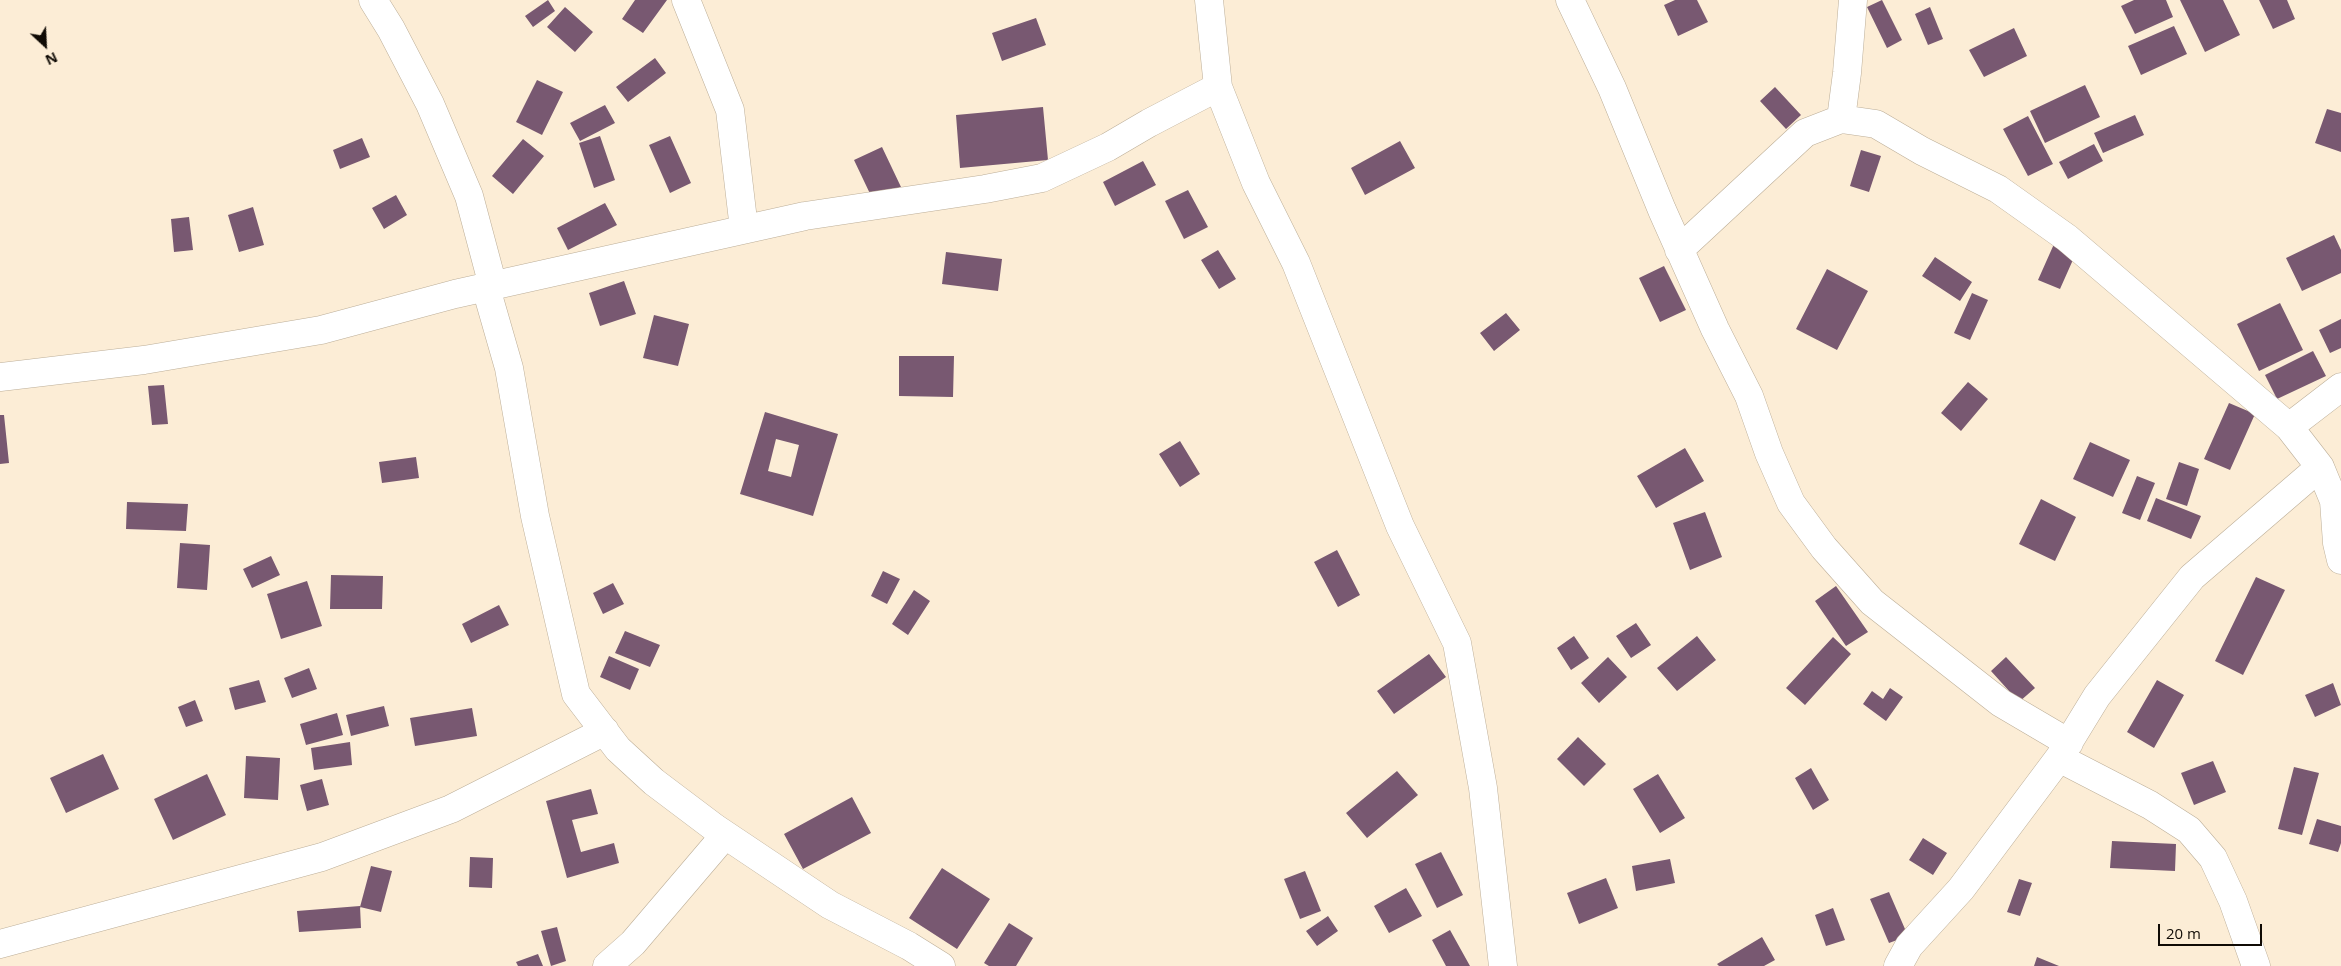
<!DOCTYPE html>
<style>
body{margin:0}
#map{position:relative;width:2341px;height:966px;overflow:hidden;background:#fcedd6;font-family:"Open Sans",sans-serif}
canvas{display:block}
.north{position:absolute;left:20px;top:20px;width:50px;height:50px;-webkit-text-stroke:4px #fcedd6;paint-order:stroke;rotate:155deg;font-size:14px;font-weight:700;line-height:20px;text-align:center;color:#100b05}
.north::after{content:'';display:block;margin:auto;width:18px;height:22px;background:#100b05;clip-path:polygon(50% 0,100% 100%,50% 72%,0 100%)}
.scale{position:absolute;left:2158px;top:924px;width:104px;height:22px;box-sizing:border-box;border:2px solid #100b05;border-top:0;padding-left:6px;font-size:15px;line-height:18px;white-space:nowrap;color:#100b05;-webkit-text-stroke:4px #fcedd6;paint-order:stroke}
</style>
<div id="map">
<canvas width="2341" height="966"></canvas>
<div class="north">N</div>
<div class="scale">20 m</div>
</div>
<script>
const c = document.querySelector('canvas').getContext('2d');
c.lineJoin = 'round';
function fillPath(path, color) {
  c.fillStyle = color;
  c.fill(path, 'evenodd');
}
function toPath(rows) {
  const path = new Path2D();
  for (const r of rows) {
    path.moveTo(r[0], r[1]);
    for (let i = 2; i < r.length; i += 2) path.lineTo(r[i], r[i + 1]);
  }
  return path;
}
function stroke(path, color, width, dash) {
  c.strokeStyle = color;
  c.lineWidth = width;
  c.lineCap = dash ? 'butt' : 'round';
  c.setLineDash(dash || []);
  c.stroke(path);
}
const building = toPath([
 [548,0,555,11,533,27,525,16],
 [635,0,667,0,643,33,622,19],
 [1675,0,1697,0,1708,22,1678,36,1664,5],
 [1882,0,1902,40,1887,48,1867,7],
 [2134,0,2166,0,2173,17,2135,34,2121,6],
 [2180,0,2223,0,2240,35,2205,52],
 [2259,0,2287,0,2295,19,2273,29],
 [565,7,593,32,575,52,547,27],
 [1930,7,1943,39,1928,45,1915,14],
 [1036,18,1046,45,1002,61,992,33],
 [2174,26,2187,54,2141,75,2128,46],
 [2014,28,2027,56,1984,77,1969,50],
 [655,58,666,73,628,102,616,87],
 [537,80,563,92,542,135,516,122],
 [2085,85,2100,117,2045,143,2030,111],
 [1775,87,1801,115,1786,129,1760,101],
 [605,105,615,123,580,141,570,123],
 [1043,107,1048,160,960,168,956,115],
 [2327,109,2341,113,2341,152,2315,143],
 [2135,115,2144,135,2103,153,2094,133],
 [2028,116,2053,164,2028,176,2003,129],
 [600,136,615,180,594,188,579,143],
 [670,136,691,183,670,193,649,145],
 [362,138,370,157,340,169,333,150],
 [523,139,544,156,513,194,492,176],
 [1400,141,1415,168,1365,195,1351,168],
 [2094,144,2103,161,2068,179,2059,162],
 [882,147,901,187,873,200,854,160],
 [1861,150,1881,156,1869,192,1850,186],
 [1143,161,1156,185,1115,206,1103,182],
 [1188,190,1208,227,1184,239,1165,201],
 [396,195,407,215,384,229,372,208],
 [605,203,617,225,568,250,557,228],
 [253,207,264,245,239,252,228,215],
 [189,217,193,250,174,252,171,219],
 [2334,235,2341,250,2341,273,2302,291,2286,258],
 [2054,244,2076,253,2060,289,2038,280],
 [1218,250,1236,279,1219,289,1201,260],
 [946,252,1002,259,998,291,942,284],
 [1935,257,1972,282,1960,301,1922,276],
 [1664,266,1686,310,1660,322,1639,278],
 [1827,269,1868,291,1837,350,1796,329],
 [624,281,636,314,600,326,589,293],
 [1972,293,1988,300,1970,340,1954,333],
 [2280,303,2303,350,2259,371,2237,324],
 [1506,313,1520,330,1494,351,1480,333],
 [654,315,689,324,678,366,643,358],
 [2341,319,2341,348,2330,353,2319,330],
 [2313,351,2326,376,2277,399,2265,375],
 [899,356,954,356,953,397,899,396],
 [1968,382,1988,399,1961,431,1941,413],
 [164,385,168,424,152,425,148,386],
 [2229,403,2255,414,2230,470,2204,459],
 [765,412,838,434,813,516,740,494],
 [776,439,799,445,791,477,768,471],
 [0,415,4,415,9,463,0,464],
 [1180,441,1200,474,1180,487,1159,454],
 [2090,442,2130,460,2113,497,2073,479],
 [1685,448,1704,481,1656,508,1637,476],
 [416,457,419,478,382,483,379,462],
 [2179,462,2199,469,2187,506,2166,499],
 [2137,476,2155,483,2140,520,2122,513],
 [2156,498,2201,516,2191,539,2147,521],
 [2041,499,2076,517,2055,561,2019,544],
 [127,502,188,504,186,531,126,529],
 [1705,512,1722,557,1690,570,1673,523],
 [180,543,210,545,207,590,177,588],
 [1337,550,1360,595,1338,607,1314,562],
 [271,556,280,575,252,588,243,569],
 [883,571,900,579,887,604,871,596],
 [331,575,383,576,382,609,330,609],
 [2256,577,2285,590,2243,675,2215,661],
 [307,581,322,626,281,639,267,594],
 [613,583,624,604,603,614,593,593],
 [1836,586,1868,632,1846,646,1815,601],
 [914,590,930,601,908,635,892,624],
 [499,605,509,625,471,643,462,624],
 [1636,623,1651,645,1631,658,1616,636],
 [625,631,660,645,650,667,615,653],
 [1574,636,1589,658,1571,670,1557,648],
 [1697,636,1716,660,1677,691,1657,668],
 [1833,637,1851,654,1805,705,1786,688],
 [1429,654,1446,677,1394,714,1377,691],
 [609,656,639,669,630,690,600,677],
 [1608,657,1627,677,1599,703,1581,683],
 [2006,657,2035,688,2019,702,1991,671],
 [309,668,317,689,292,698,284,678],
 [259,680,266,702,235,710,229,688],
 [2157,680,2184,695,2154,748,2127,732],
 [2333,683,2341,705,2315,717,2305,695],
 [1890,688,1903,697,1886,721,1863,704,1872,691,1883,699],
 [195,700,203,721,186,727,178,707],
 [384,706,389,726,351,736,346,715],
 [472,708,477,736,415,746,410,718],
 [337,713,343,735,306,745,300,724],
 [1578,737,1606,764,1584,786,1557,759],
 [350,742,352,765,314,770,311,748],
 [103,754,119,789,66,813,50,778],
 [246,756,280,758,278,800,244,798],
 [2213,761,2226,792,2194,805,2181,773],
 [2294,767,2319,773,2302,835,2278,829],
 [1811,768,1829,800,1813,810,1795,778],
 [1397,771,1418,795,1367,838,1346,813],
 [207,774,226,815,173,840,154,799],
 [1658,774,1685,818,1660,833,1633,789],
 [322,779,329,805,307,811,300,785],
 [591,789,598,814,572,820,581,852,614,843,619,863,567,878,546,801],
 [852,797,871,833,803,869,784,834],
 [2317,819,2341,826,2341,843,2338,852,2309,844],
 [1923,838,1947,853,1933,875,1909,860],
 [2112,841,2176,844,2175,871,2110,868],
 [1441,852,1463,895,1437,908,1415,864],
 [470,857,493,858,492,888,469,887],
 [1670,859,1675,883,1636,891,1632,866],
 [371,866,392,871,381,912,360,907],
 [942,868,990,899,957,949,909,918],
 [1305,871,1321,911,1300,919,1284,879],
 [1606,878,1618,908,1579,924,1567,893],
 [2019,879,2032,883,2020,916,2007,912],
 [1406,888,1422,916,1389,933,1374,906],
 [1889,892,1908,936,1889,943,1870,899],
 [360,906,361,928,299,932,297,911],
 [1833,908,1845,940,1826,946,1815,915],
 [1328,916,1338,931,1317,946,1306,931],
 [1009,923,1033,938,1016,966,989,966,984,963],
 [557,927,566,961,551,966,541,931],
 [1450,930,1470,966,1446,966,1432,940],
 [1762,937,1775,960,1764,966,1719,966,1717,964],
 [538,954,543,966,518,966,516,962],
 [2037,957,2059,966,2034,966]
]);
const street = toPath([
 [373,0,391,29,430,104,469,196,493,286],
 [686,0,730,110,744,229],
 [1209,0,1218,87,1256,183,1296,263,1400,526,1457,643,1483,788,1503,966],
 [1570,0,1612,88,1662,210,1715,329,1749,396,1769,453,1791,503,1824,548,1872,602,2001,703,2069,743],
 [1841,119,1847,73,1853,0],
 [1679,250,1805,133,1841,119,1876,124,1922,151,1998,189,2067,238,2289,427,2320,467,2334,501,2337,543,2341,560],
 [486,288,509,368,535,516,576,694,618,749,654,782,715,828,830,905,909,946,941,966],
 [0,377,144,360,321,330,455,294,805,216,985,189,1042,178,1108,147,1149,123,1218,87],
 [2289,427,2341,387],
 [2059,758,2150,805,2189,830,2213,858,2233,901,2256,966],
 [0,944,322,857,451,809,605,731],
 [607,966,633,943,725,835],
 [1898,966,1909,946,1961,889,2059,758,2097,696,2192,577,2320,467]
]);
fillPath(building, '#785871');
stroke(street, '#bcae98', 29);
stroke(street, '#fff', 28);
</script>
